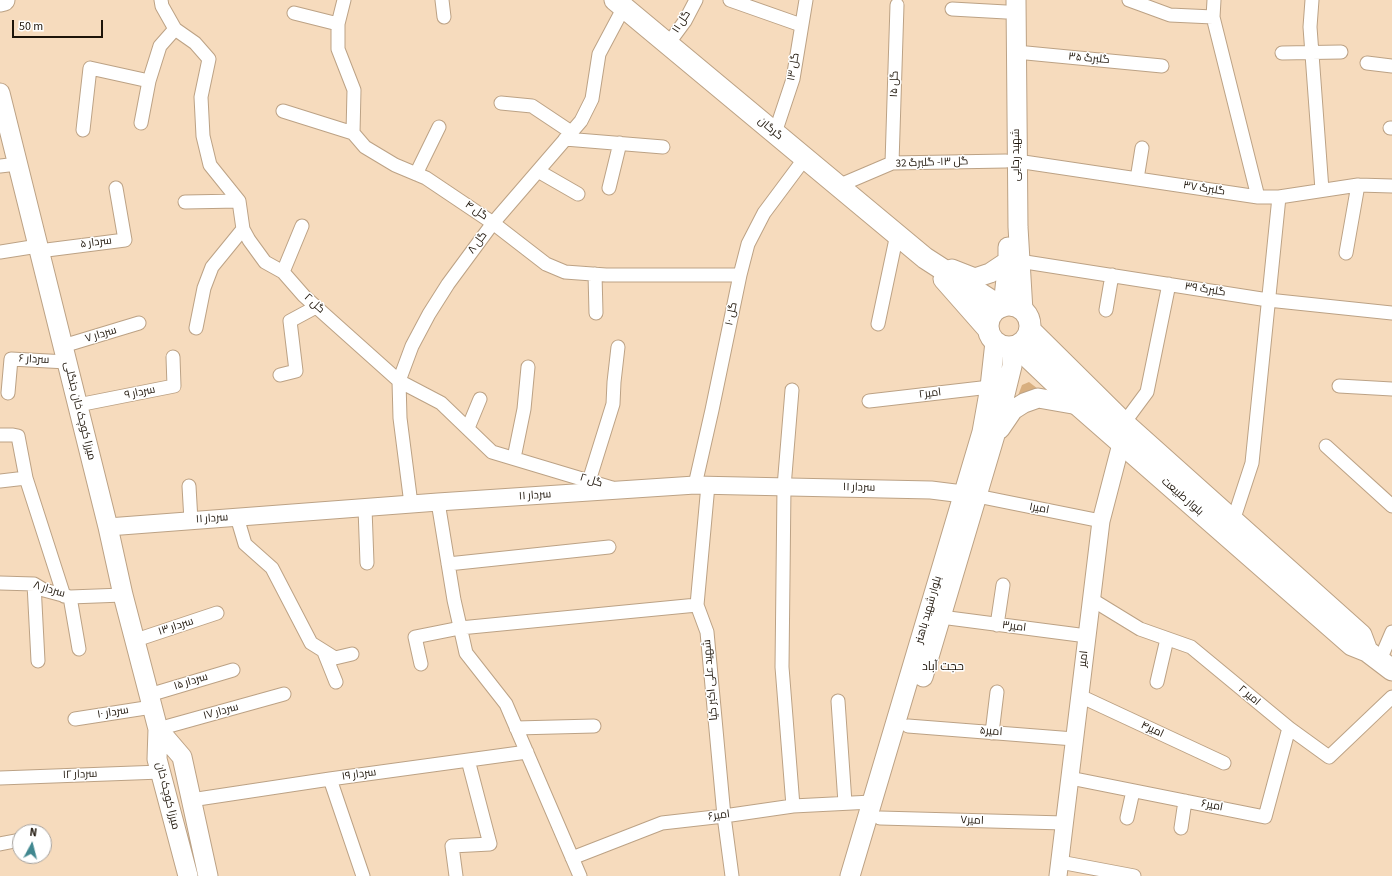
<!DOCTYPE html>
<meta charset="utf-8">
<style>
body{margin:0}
#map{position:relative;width:1392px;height:876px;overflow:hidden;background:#f6dbbd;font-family:"Source Sans 3",sans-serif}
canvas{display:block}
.north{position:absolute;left:12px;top:824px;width:40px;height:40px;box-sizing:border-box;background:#fff;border:1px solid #a5a19d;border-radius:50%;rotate:7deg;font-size:11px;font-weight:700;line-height:16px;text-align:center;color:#1d1409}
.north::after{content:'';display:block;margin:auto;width:14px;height:18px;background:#40878f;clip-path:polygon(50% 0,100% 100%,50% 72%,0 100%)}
.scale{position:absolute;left:12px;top:20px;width:91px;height:18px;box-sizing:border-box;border:2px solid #1d1409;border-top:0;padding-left:5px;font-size:12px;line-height:14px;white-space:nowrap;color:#1d1409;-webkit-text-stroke:3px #fff;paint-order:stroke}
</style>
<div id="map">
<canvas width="1392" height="876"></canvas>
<div class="north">N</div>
<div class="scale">50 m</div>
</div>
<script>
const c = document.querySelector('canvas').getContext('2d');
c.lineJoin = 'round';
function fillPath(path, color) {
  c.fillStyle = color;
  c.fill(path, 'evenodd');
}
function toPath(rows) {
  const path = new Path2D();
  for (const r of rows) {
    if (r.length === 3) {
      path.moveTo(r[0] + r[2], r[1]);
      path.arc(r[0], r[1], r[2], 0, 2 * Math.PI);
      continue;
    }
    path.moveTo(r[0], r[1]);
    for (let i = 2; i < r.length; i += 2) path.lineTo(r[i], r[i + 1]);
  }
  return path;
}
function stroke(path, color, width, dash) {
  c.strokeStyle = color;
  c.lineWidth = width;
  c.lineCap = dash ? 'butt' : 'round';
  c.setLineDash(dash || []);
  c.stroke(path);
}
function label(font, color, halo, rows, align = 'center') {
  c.font = font + ' "Source Sans 3",Cairo,sans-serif';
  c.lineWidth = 3;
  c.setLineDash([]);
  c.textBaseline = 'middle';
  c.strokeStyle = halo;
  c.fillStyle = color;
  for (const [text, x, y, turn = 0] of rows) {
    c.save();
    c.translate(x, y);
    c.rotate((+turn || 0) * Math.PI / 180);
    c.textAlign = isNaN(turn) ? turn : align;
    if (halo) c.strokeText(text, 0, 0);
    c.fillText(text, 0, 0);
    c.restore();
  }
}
const green = toPath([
 [1029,382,1042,392,1016,401,1022,385]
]);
const minor = toPath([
 [161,0,162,6,175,29,195,43,209,59,201,97,203,136,210,165,239,201,243,229,249,240,265,262,283,272,304,296,399,381,441,403,492,452,612,488],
 [344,0,338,24,338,49,354,90,353,133,365,147,395,165,426,178,493,223,546,264,565,272,606,275,740,275],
 [442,0,444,17],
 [730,0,801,25],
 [1129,0,1170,15,1213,17],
 [1214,0,1213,17,1258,197],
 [1312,0,1310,27,1322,190],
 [952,9,1006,12],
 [294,13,338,24],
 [668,44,685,21,696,0],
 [1016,52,1162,66],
 [1282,53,1341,52],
 [1367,63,1392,66],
 [501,103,532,106,571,132],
 [283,111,353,133],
 [141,123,149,81,160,46,175,29],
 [1390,128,1392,128],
 [83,130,90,68,149,81],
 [775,133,793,79,806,0],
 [565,139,663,147],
 [1017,161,1258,197,1279,197,1358,185,1392,186],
 [892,163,897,5],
 [0,166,17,164],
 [538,171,578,194],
 [416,174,439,127],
 [1137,179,1142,148],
 [838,186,892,163,1006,161],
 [609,188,620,143],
 [185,202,239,201],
 [39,251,125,240,116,188],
 [0,252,38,246],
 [1346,253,1358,185],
 [1019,261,1268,300,1392,313],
 [283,272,302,226],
 [595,274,596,313],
 [1106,310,1112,275],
 [878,324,897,234],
 [196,328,204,288,212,267,243,229],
 [63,346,139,323],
 [280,375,296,371,290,321,316,307],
 [1339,386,1392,389],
 [792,390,784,487,782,667,793,806],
 [8,393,11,359,67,362],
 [869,401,990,387],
 [78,405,174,386,173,357],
 [1124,423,1147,392,1169,284],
 [468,428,480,399],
 [0,435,13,435,18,436,26,478,64,596],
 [1326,446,1392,506],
 [514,458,524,409,528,367],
 [0,481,26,478],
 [589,481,613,404,614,382,618,347],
 [695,485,712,410,740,275,748,244,764,213,805,158],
 [708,485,697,605,707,632,724,816,732,876],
 [189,486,191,521],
 [977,496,1101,521],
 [438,502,454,600,466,653,506,704,580,876],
 [411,504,400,418,399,381,412,346,429,314,448,284,493,223,581,121,592,99,599,54,624,7],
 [365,508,367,563],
 [237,517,245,544,272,568,311,643,335,658,352,654],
 [1233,521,1252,463,1279,197],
 [448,564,609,547],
 [0,583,34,584,44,590,70,597,123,595],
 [34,584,38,661],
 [70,597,79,649],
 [1091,599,1140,629,1191,647,1289,728,1329,757,1392,697],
 [941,617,1087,636],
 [997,625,1003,585],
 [136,640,217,613],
 [324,652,336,682],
 [1380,660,1392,632],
 [421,664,415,637,460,628,697,605],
 [1157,682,1167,639],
 [149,695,233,670],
 [1080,696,1224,763],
 [838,701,845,803],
 [75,719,152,707],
 [908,726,1074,739],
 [516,728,594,726],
 [158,729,284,694],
 [992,733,997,692],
 [0,778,161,772],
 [1070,778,1265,817,1289,728],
 [330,779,363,876],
 [191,800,330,779,527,752],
 [880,818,1064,823],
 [1127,818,1133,791],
 [1181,828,1185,801],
 [0,844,20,840],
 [572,858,662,823,724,816,793,806,872,802],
 [1060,862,1134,876],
 [456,876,452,846,490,844,468,760]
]);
const tertiary = toPath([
 [108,527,438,502,695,485,931,490,963,494],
 [1058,876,1101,521,1121,444]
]);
const secondary = toPath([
 [1016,0,1018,227,1023,311],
 [0,93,108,527,123,595,158,729,157,759,188,876],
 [952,269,975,278,990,273,1008,261],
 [1003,306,1008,261,1008,247],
 [1000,429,1013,410,1024,403,1038,398,1078,405],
 [923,677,995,435,1012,366,1013,347],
 [158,729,182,757,208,876],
 [850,876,982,432,990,387,995,342]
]);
const primary = toPath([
 [615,0,925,258,1001,307],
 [0,1,4,0],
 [944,279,988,329],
 [1009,326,21],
 [1016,346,1078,405,1352,645,1367,651,1361,635,1124,423,1030,330],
 [1367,651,1392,670]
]);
const streetNames = [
 ["گل ۱۱",682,22,-57],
 ["گلبرگ ۳۵",1089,59,5],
 ["گل ۱۳",794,67,-80],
 ["گل ۱۵",895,84,-88],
 ["گرگان",770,129,40],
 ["شهید رجایی",1017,155,-90],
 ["گل ۱۳- گلبرگ 32",932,163,-2],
 ["گلبرگ ۳۷",1204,189,9],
 ["گل ۴",476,211,34],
 ["سردار ۵",96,243,-8],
 ["گل ۸",478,243,-54],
 ["گلبرگ ۳۹",1205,290,9],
 ["گل ۲",314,304,42],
 ["گل ۱۰",732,314,-78],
 ["سردار ۷",101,335,-17],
 ["سردار ۶",34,360,3],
 ["سردار ۹",140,393,-12],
 ["امیر۲",930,394,-7],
 ["میرزا کوچک خان جنگلی",79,411,76],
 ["گل ۲",591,481,17],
 ["سردار ۱۱",859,488,1],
 ["سردار ۱۱",535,496,-4],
 ["بلوار طبیعت",1182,497,41],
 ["امیر۱",1039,509,11],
 ["سردار ۱۱",212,519,-4],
 ["سردار ۸",49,590,17],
 ["بلوار شهید باهنر",929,610,-74],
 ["سردار ۱۳",176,627,-18],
 ["امیر۳",1014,627,7],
 ["امیر",1084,659,-83],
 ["شهید علی اکبر کیا",711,680,-95],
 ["سردار ۱۵",191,682,-17],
 ["امیر ۲",1249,696,40],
 ["سردار ۱۷",221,712,-15],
 ["سردار ۱۰",113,713,-9],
 ["امیر۴",1152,730,25],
 ["امیر۵",991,732,4],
 ["سردار ۱۲",80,775,-2],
 ["سردار ۱۹",359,775,-8],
 ["میرزا کوچک خان",167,796,76],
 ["امیر۶",1212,806,11],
 ["امیر۶",719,816,-7],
 ["امیر۷",972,821,2]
];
const neighbourhoodNames = [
 ["حجت آباد",943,667]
];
fillPath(green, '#d8af80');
stroke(minor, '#bca285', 15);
stroke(tertiary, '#bca285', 19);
stroke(secondary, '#bca285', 21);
stroke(primary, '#bca285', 23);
stroke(minor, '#fff', 13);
stroke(tertiary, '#fff', 17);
stroke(secondary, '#fff', 19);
stroke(primary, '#fff', 21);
label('11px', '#1d1409', '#fff', streetNames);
label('12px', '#1d1409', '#fff', neighbourhoodNames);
</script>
